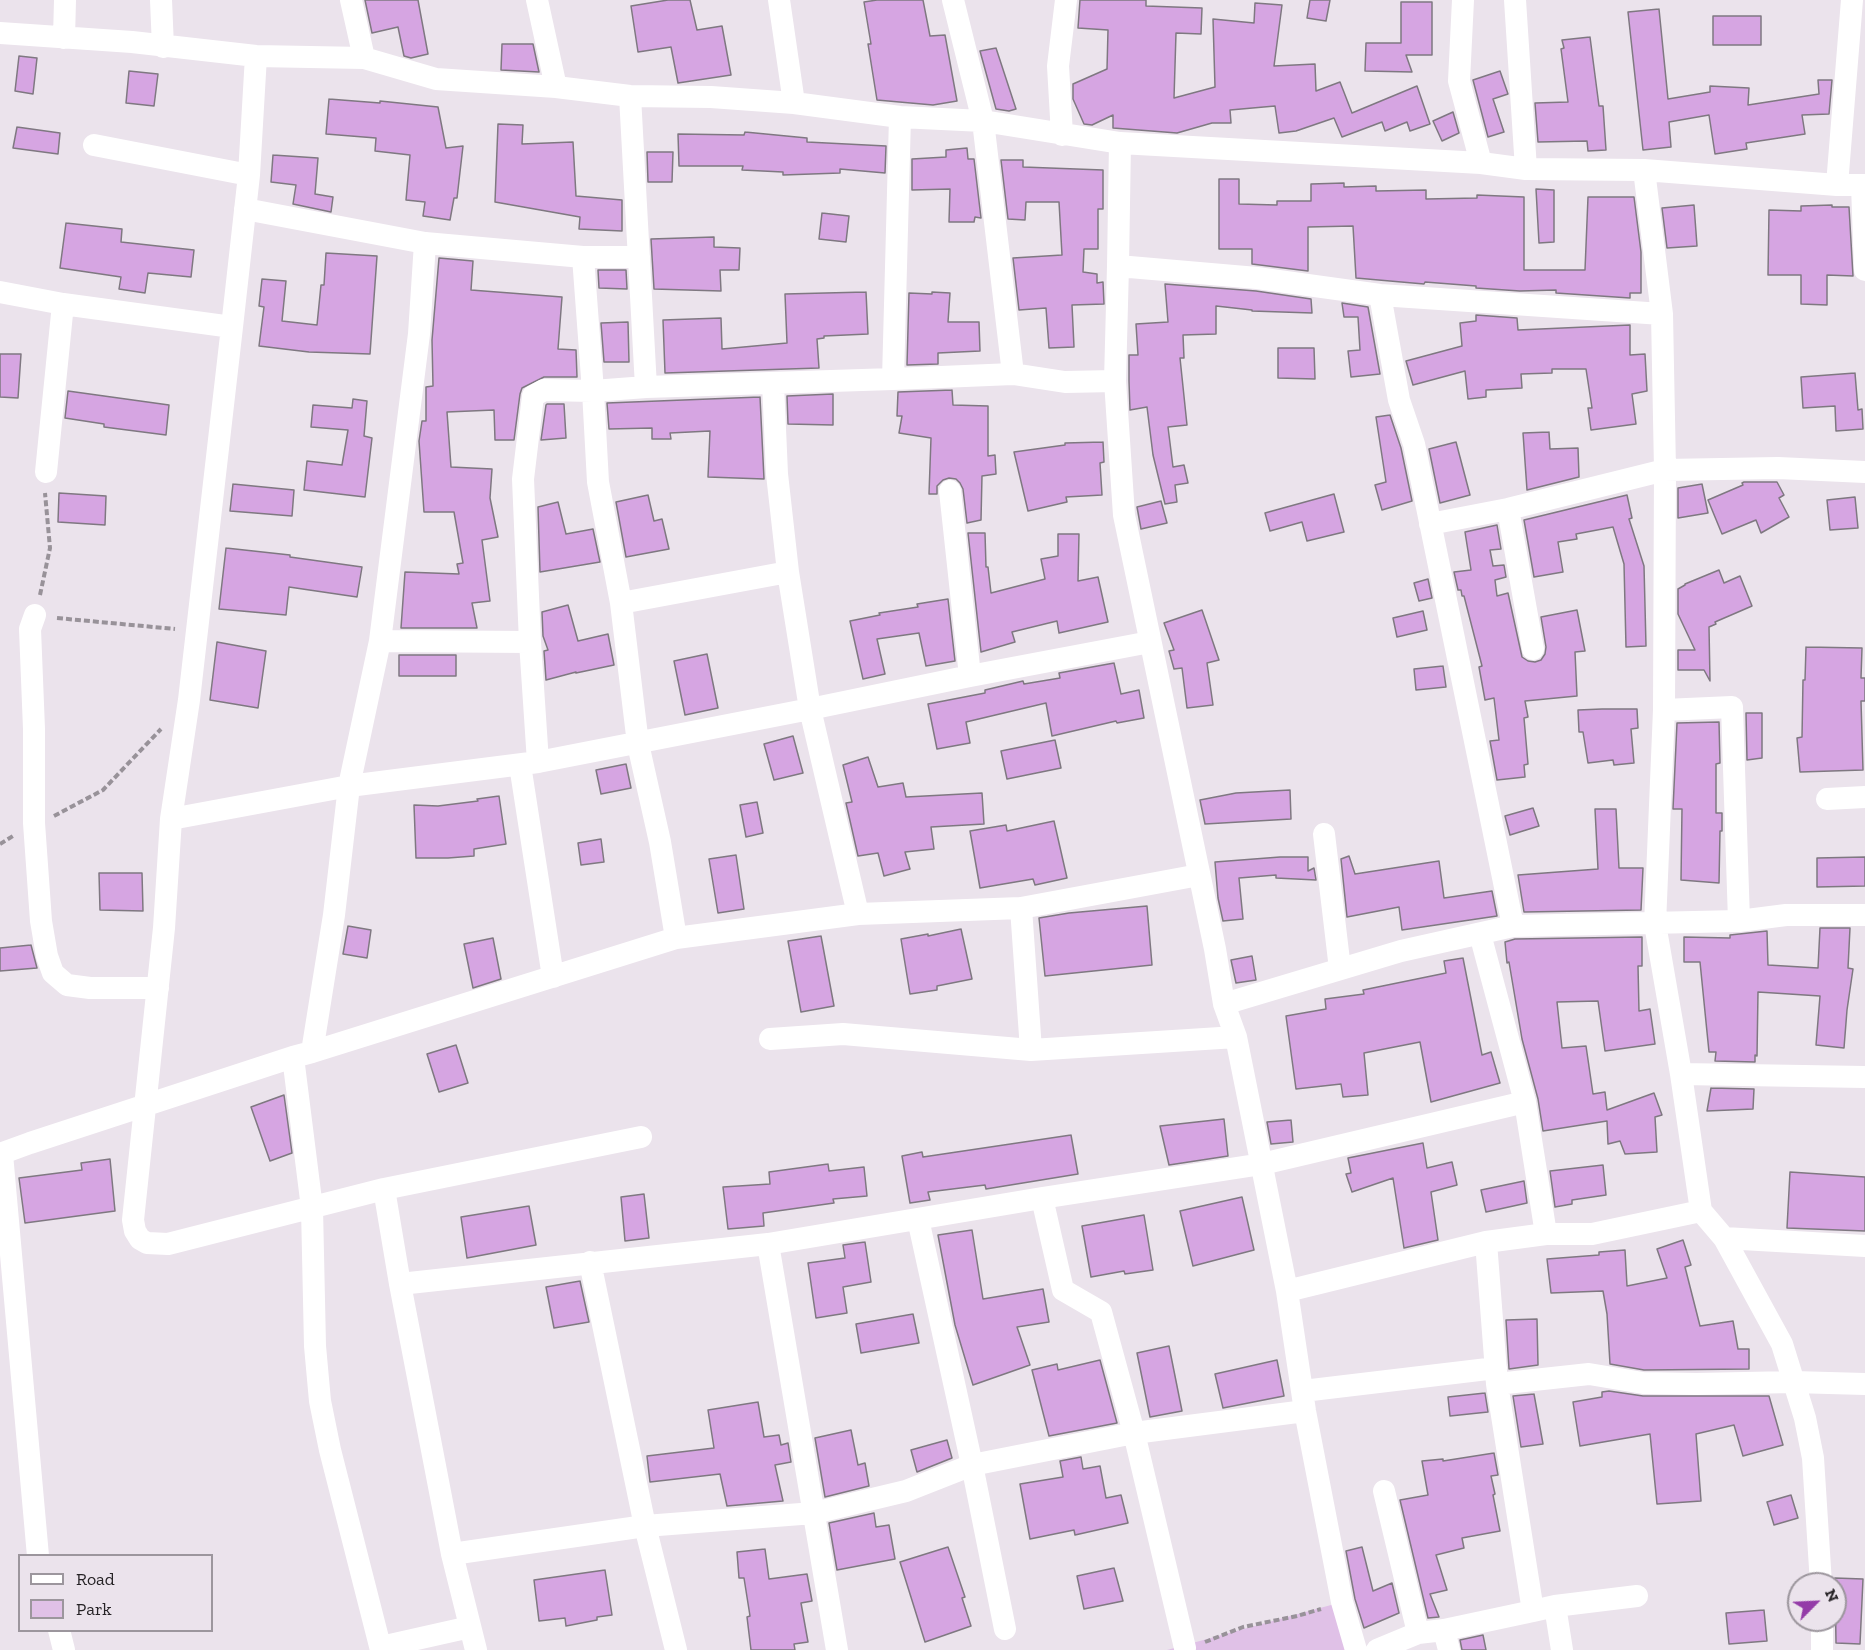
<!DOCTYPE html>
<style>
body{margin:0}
#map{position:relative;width:1865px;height:1650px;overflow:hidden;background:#ebe3ec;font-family:"Zilla Slab",serif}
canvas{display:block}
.legend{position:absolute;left:18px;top:1554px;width:195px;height:78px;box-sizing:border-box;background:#ebe3ec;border:2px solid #9c969d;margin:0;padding:8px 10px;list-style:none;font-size:18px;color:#262326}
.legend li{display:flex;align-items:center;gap:12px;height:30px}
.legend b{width:30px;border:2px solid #9c969d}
.north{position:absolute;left:1787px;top:1572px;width:60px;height:60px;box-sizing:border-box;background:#ebe3ec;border:2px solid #9c969d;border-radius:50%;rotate:66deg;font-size:16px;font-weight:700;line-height:24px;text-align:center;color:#262326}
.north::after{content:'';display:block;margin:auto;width:21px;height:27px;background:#943ca8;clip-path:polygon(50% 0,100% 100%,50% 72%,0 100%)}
</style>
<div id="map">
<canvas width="1865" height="1650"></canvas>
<ul class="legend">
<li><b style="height:8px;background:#fff"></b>Road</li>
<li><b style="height:16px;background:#e0c1e7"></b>Park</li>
</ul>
<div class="north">N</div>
</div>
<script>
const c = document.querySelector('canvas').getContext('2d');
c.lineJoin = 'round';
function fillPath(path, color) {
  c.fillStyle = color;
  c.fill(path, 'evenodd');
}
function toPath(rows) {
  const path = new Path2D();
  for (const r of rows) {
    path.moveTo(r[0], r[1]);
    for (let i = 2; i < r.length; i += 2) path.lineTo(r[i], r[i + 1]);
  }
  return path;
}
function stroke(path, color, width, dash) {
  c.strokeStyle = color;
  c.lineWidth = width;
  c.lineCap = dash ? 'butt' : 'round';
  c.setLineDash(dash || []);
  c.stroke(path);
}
const green = toPath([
 [1342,1602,1359,1650,1167,1650]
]);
const building = toPath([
 [365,0,418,0,428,54,411,58,404,56,398,27,372,33,365,0],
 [668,0,690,0,697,30,722,26,731,75,678,83,671,47,638,52,631,6,668,0],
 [877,0,923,0,930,36,945,35,957,101,933,105,877,100,868,44,871,44,864,2,877,0],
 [1080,0,1146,0,1146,6,1202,8,1201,34,1176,33,1174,98,1215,87,1213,19,1254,23,1255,3,1282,5,1274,66,1315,64,1316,91,1340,82,1352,113,1417,86,1430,124,1410,131,1407,122,1385,131,1382,122,1342,137,1334,118,1296,131,1279,133,1275,106,1230,110,1231,123,1212,123,1177,133,1113,128,1113,115,1092,125,1084,124,1073,99,1073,84,1107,69,1108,30,1078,28,1080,0],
 [1310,0,1330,0,1326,21,1307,18,1310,0],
 [1401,2,1432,2,1432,55,1406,55,1412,72,1365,71,1366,43,1401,43,1401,2],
 [1659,9,1668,99,1710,92,1710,86,1749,88,1748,105,1819,94,1818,80,1832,80,1829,114,1802,115,1805,134,1746,143,1747,149,1715,154,1709,115,1669,122,1671,147,1643,150,1628,12,1659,9],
 [1713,16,1761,16,1761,45,1713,45,1713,16],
 [1590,37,1599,106,1603,106,1606,150,1588,151,1587,141,1538,142,1535,103,1568,102,1561,49,1564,48,1562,40,1590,37],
 [502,44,533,44,539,72,501,70,502,44],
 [996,48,1016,109,1009,111,996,109,980,51,996,48],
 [19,56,37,58,33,94,15,91,19,56],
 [129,71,158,74,154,106,126,103,129,71],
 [1500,71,1508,94,1493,99,1504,132,1488,137,1473,80,1500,71],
 [329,99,380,103,380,101,438,107,446,148,463,146,457,198,454,198,450,220,423,216,425,202,406,200,410,155,375,151,376,138,326,134,329,99],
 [1453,112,1459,133,1442,141,1433,121,1453,112],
 [498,124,523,125,522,144,573,142,576,196,622,200,622,231,579,229,580,217,495,202,498,124],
 [17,127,60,133,58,154,13,148,17,127],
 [745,132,807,138,807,142,886,146,885,173,840,169,840,173,783,175,783,172,742,170,743,166,679,166,678,134,744,135,745,132],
 [967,148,968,159,974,159,981,218,975,217,974,222,949,222,950,189,912,190,912,159,946,157,946,150,967,148],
 [647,152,673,152,672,182,648,182,647,152],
 [273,155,318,158,315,194,333,197,331,212,293,204,296,185,271,182,273,155],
 [1001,160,1023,160,1023,167,1103,170,1103,209,1098,209,1098,249,1084,249,1083,272,1097,274,1097,283,1103,282,1104,304,1072,305,1074,347,1049,348,1046,308,1019,310,1013,258,1062,255,1059,202,1026,202,1025,220,1008,219,1001,160],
 [1219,179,1239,179,1239,204,1277,205,1277,201,1311,201,1311,184,1344,183,1344,187,1376,186,1376,191,1426,190,1426,199,1477,198,1477,195,1524,197,1524,270,1585,270,1588,197,1634,197,1641,252,1641,293,1630,293,1630,298,1556,293,1556,290,1520,291,1476,288,1476,286,1425,282,1424,284,1356,278,1353,226,1308,227,1308,271,1252,264,1252,249,1219,249,1219,179],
 [1536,189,1554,190,1554,242,1539,243,1536,189],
 [1694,205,1697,246,1667,248,1662,208,1694,205],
 [1832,205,1832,207,1849,207,1853,276,1827,275,1827,305,1801,304,1801,275,1768,275,1769,210,1801,211,1801,206,1832,205],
 [822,213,849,216,846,242,819,239,822,213],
 [66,223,122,229,121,242,194,250,191,277,148,273,145,293,119,289,121,277,60,268,66,223],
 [714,237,714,247,740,248,739,270,720,270,721,291,654,289,651,239,714,237],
 [326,253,377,256,370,354,309,352,259,346,264,307,259,306,262,279,286,281,282,321,317,325,321,285,324,285,326,253],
 [439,258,473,261,471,290,562,297,558,349,576,350,577,377,544,377,522,388,520,394,514,440,495,440,494,410,447,412,451,467,492,469,490,498,498,537,482,540,490,601,472,603,477,628,401,628,405,572,459,574,457,564,463,563,454,512,424,512,419,441,422,421,426,421,426,387,433,386,432,340,439,258],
 [598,270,626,270,627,289,599,288,598,270],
 [1165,284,1256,291,1311,299,1312,313,1252,311,1252,310,1216,306,1216,334,1183,335,1184,358,1180,358,1187,425,1168,427,1173,467,1184,465,1188,483,1175,485,1177,502,1165,504,1153,455,1147,407,1130,410,1129,381,1129,355,1138,355,1136,324,1168,322,1165,284],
 [866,292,868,334,824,336,824,338,817,339,819,368,665,373,663,320,721,318,722,349,787,343,785,294,866,292],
 [932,292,950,293,948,322,979,322,980,351,938,353,938,364,907,365,909,293,932,294,932,292],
 [1342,303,1368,307,1380,374,1351,377,1348,351,1360,350,1358,317,1344,317,1342,303],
 [1476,315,1517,318,1518,330,1630,325,1630,355,1645,354,1647,391,1632,394,1636,424,1591,430,1588,408,1592,408,1586,369,1552,369,1552,373,1521,374,1522,388,1486,390,1486,397,1468,399,1465,371,1413,385,1406,361,1462,346,1460,323,1476,321,1476,315],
 [628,322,629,362,604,362,601,323,628,322],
 [1278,348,1314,348,1315,379,1278,378,1278,348],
 [0,354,21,354,18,398,0,397,0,354],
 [1855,373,1858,410,1862,409,1863,429,1836,431,1835,406,1803,408,1801,377,1855,373],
 [952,390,953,405,988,406,988,456,995,455,996,474,982,476,981,520,967,523,963,489,960,483,956,479,949,478,943,480,937,486,937,494,929,494,931,438,899,433,902,416,897,416,898,392,952,390],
 [68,391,169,405,166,435,104,427,104,424,65,418,68,391],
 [833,394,833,425,788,424,787,396,833,394],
 [760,397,764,479,708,477,710,431,670,433,671,439,652,439,652,428,609,429,607,403,760,397],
 [353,399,367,401,364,436,372,438,365,497,304,490,307,461,342,465,348,430,311,427,313,405,352,408,353,399],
 [547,404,564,404,566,438,541,440,546,405,547,404],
 [1390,415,1401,448,1412,501,1382,510,1375,485,1386,482,1376,417,1390,415],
 [1549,432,1550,449,1578,448,1579,477,1527,490,1523,433,1549,432],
 [1103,442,1104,462,1100,463,1102,495,1066,497,1067,502,1028,511,1014,452,1065,445,1065,443,1103,442],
 [1456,442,1470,495,1440,503,1429,449,1456,442],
 [1744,482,1777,482,1784,495,1779,498,1789,517,1761,533,1756,520,1722,534,1708,500,1743,485,1742,483,1744,482],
 [233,484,294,490,292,516,230,511,233,484],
 [1702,484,1708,513,1678,518,1678,488,1702,484],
 [59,493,106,496,105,525,58,522,59,493],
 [1334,494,1344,532,1307,541,1302,522,1270,531,1265,513,1334,494],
 [648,495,654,521,662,519,669,549,626,557,616,502,648,495],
 [1627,495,1632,518,1629,519,1644,566,1646,646,1626,647,1624,564,1613,527,1576,534,1577,539,1558,542,1563,572,1534,577,1524,520,1627,495],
 [1855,497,1858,528,1830,530,1827,500,1855,497],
 [1161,501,1167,523,1141,529,1137,507,1161,501],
 [558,502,566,534,593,529,600,562,540,572,538,507,558,502],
 [1497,525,1501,549,1490,550,1493,566,1504,565,1506,577,1495,580,1497,596,1508,593,1522,657,1528,661,1535,662,1541,660,1545,654,1546,647,1541,617,1577,610,1585,651,1575,652,1577,696,1525,701,1528,717,1524,718,1528,764,1524,765,1525,777,1497,780,1490,741,1499,740,1494,698,1485,700,1479,667,1482,666,1464,596,1462,596,1461,590,1458,590,1454,572,1471,570,1465,532,1497,525],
 [968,533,985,533,986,567,988,567,991,593,1045,579,1041,559,1058,556,1058,534,1079,534,1078,581,1098,577,1108,622,1059,633,1057,621,1012,632,1015,642,981,652,968,533],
 [226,548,290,555,290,557,362,567,357,597,289,587,286,615,219,609,226,548],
 [1719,570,1724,583,1740,576,1752,606,1715,622,1716,624,1709,627,1710,681,1704,670,1678,670,1678,650,1695,650,1678,614,1678,589,1685,585,1685,584,1719,570],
 [1428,579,1432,598,1419,601,1414,583,1428,579],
 [948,599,955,661,926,666,919,633,877,639,885,674,863,679,850,621,880,615,879,613,918,607,917,604,948,599],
 [568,605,578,641,608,634,614,665,576,673,576,672,546,680,544,651,548,650,543,636,542,612,568,605],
 [1202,610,1219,660,1207,663,1213,705,1187,708,1182,668,1174,669,1169,651,1174,650,1164,623,1202,610],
 [1423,611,1427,630,1397,637,1393,618,1423,611],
 [217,642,266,651,258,708,210,700,217,642],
 [1806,647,1862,648,1861,678,1865,678,1865,701,1861,701,1863,770,1800,772,1797,738,1802,737,1803,680,1805,680,1806,647],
 [707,654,718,708,685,715,674,661,707,654],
 [399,655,456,655,456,676,399,676,399,655],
 [1114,663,1121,694,1139,690,1144,718,1117,723,1116,721,1052,736,1046,703,966,722,970,743,937,749,928,704,985,693,985,690,1023,681,1024,684,1060,678,1059,673,1114,663],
 [1443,666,1446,687,1416,690,1414,669,1443,666],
 [1602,709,1637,709,1638,728,1631,729,1634,763,1614,765,1613,760,1588,763,1583,732,1579,732,1578,710,1602,709],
 [1746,713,1762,713,1762,758,1747,760,1746,713],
 [1719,722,1720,763,1716,764,1716,813,1722,813,1722,831,1720,831,1719,883,1681,880,1682,809,1673,809,1677,723,1719,722],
 [793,736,803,773,774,780,764,744,793,736],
 [1055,740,1061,768,1007,779,1001,751,1055,740],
 [868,757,878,787,903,783,906,797,982,793,984,824,931,827,934,849,905,852,910,869,884,876,878,853,858,856,846,803,852,802,843,765,868,757],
 [626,764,631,788,601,794,596,770,626,764],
 [1290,790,1291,819,1205,824,1200,800,1236,793,1290,790],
 [499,796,506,844,474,849,474,856,448,858,416,858,414,805,438,806,478,801,477,799,499,796],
 [757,802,763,833,746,837,740,805,757,802],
 [1533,808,1539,826,1510,835,1505,816,1533,808],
 [1595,809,1616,809,1619,868,1643,868,1641,910,1524,912,1518,875,1598,869,1595,809],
 [1054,821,1067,878,1035,885,1033,879,980,888,970,831,1006,825,1007,831,1054,821],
 [601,839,604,862,581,865,578,843,601,839],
 [736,855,744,909,718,913,709,859,736,855],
 [1349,856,1355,874,1439,861,1444,898,1492,891,1497,916,1402,930,1399,907,1347,917,1341,859,1349,856],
 [1280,857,1308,857,1308,871,1314,868,1316,880,1276,878,1276,875,1239,878,1243,919,1223,921,1218,898,1215,862,1280,857],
 [1865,857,1865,886,1817,887,1817,858,1865,857],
 [99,873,142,873,143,911,100,910,99,873],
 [1147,906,1152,965,1045,976,1039,918,1069,913,1147,906],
 [348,926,371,930,367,958,343,954,348,926],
 [1820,928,1850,928,1848,968,1853,969,1847,1010,1844,1048,1816,1045,1820,996,1758,992,1757,1056,1755,1055,1755,1062,1715,1061,1716,1052,1709,1052,1700,962,1684,962,1684,937,1730,938,1730,935,1767,931,1768,965,1818,968,1820,928],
 [961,929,972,979,937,986,937,990,910,994,901,939,928,934,928,936,961,929],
 [821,936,834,1006,801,1012,788,941,821,936],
 [1642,937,1642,966,1638,966,1639,1011,1650,1009,1655,1044,1605,1051,1598,1001,1557,1002,1562,1048,1586,1046,1593,1094,1605,1092,1607,1110,1654,1093,1662,1115,1655,1117,1657,1152,1625,1154,1620,1141,1608,1144,1607,1121,1543,1131,1538,1099,1522,1039,1509,962,1507,963,1505,942,1515,939,1642,937],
 [493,938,501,979,473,988,464,944,493,938],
 [31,945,37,968,0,971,0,948,31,945],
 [1252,956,1256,980,1236,983,1231,960,1252,956],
 [1463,958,1482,1055,1491,1052,1500,1083,1431,1102,1420,1042,1364,1053,1368,1095,1343,1097,1341,1084,1296,1089,1286,1016,1326,1009,1325,999,1364,994,1363,990,1446,973,1444,961,1463,958],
 [456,1045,468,1083,439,1092,427,1054,456,1045],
 [1711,1088,1754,1089,1753,1109,1707,1111,1711,1088],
 [284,1095,292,1153,270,1161,251,1107,284,1095],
 [1224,1119,1228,1156,1169,1165,1160,1126,1224,1119],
 [1291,1120,1293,1142,1271,1144,1267,1122,1291,1120],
 [1071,1135,1078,1174,986,1189,985,1185,928,1192,930,1200,910,1203,902,1156,922,1152,923,1157,1071,1135],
 [1423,1143,1427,1168,1452,1162,1457,1185,1431,1192,1438,1240,1404,1248,1393,1178,1352,1192,1346,1174,1351,1173,1348,1158,1423,1143],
 [110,1159,115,1211,25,1223,19,1178,82,1170,81,1163,110,1159],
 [828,1164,829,1171,864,1167,867,1196,833,1199,834,1203,763,1213,764,1226,728,1229,723,1187,770,1184,769,1172,828,1164],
 [1603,1165,1606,1195,1572,1200,1572,1204,1555,1207,1550,1171,1603,1165],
 [1790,1172,1865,1177,1865,1231,1787,1228,1790,1172],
 [1524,1181,1527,1203,1486,1212,1481,1190,1524,1181],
 [644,1194,649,1238,625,1241,621,1197,644,1194],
 [1242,1197,1254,1250,1193,1266,1180,1211,1242,1197],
 [529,1206,536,1245,467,1258,461,1217,529,1206],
 [1144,1215,1153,1270,1125,1274,1124,1271,1091,1277,1082,1226,1144,1215],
 [972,1230,983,1299,1043,1289,1049,1322,1017,1327,1030,1365,973,1385,955,1325,938,1235,972,1230],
 [1683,1240,1691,1265,1685,1267,1700,1326,1733,1321,1738,1349,1749,1349,1749,1369,1644,1370,1610,1364,1607,1314,1603,1291,1551,1293,1547,1259,1599,1255,1599,1252,1625,1250,1627,1286,1667,1278,1657,1249,1683,1240],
 [865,1242,871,1282,843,1287,847,1313,816,1318,808,1263,845,1258,843,1245,865,1242],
 [580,1281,589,1322,554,1328,546,1287,580,1281],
 [913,1314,919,1343,861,1353,856,1324,913,1314],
 [1537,1319,1538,1365,1509,1369,1506,1320,1537,1319],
 [1169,1346,1182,1411,1150,1417,1137,1353,1169,1346],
 [1100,1360,1117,1423,1049,1436,1032,1370,1057,1364,1058,1370,1100,1360],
 [1277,1360,1284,1396,1223,1408,1215,1374,1277,1360],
 [1609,1391,1643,1396,1769,1396,1783,1445,1743,1456,1734,1425,1696,1434,1701,1501,1657,1504,1650,1434,1580,1446,1573,1402,1602,1397,1602,1392,1609,1391],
 [1485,1393,1488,1412,1450,1416,1448,1397,1485,1393],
 [1534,1394,1543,1444,1521,1447,1513,1396,1534,1394],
 [758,1402,764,1437,779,1435,781,1445,788,1443,791,1462,775,1465,783,1501,727,1506,720,1474,650,1482,647,1456,714,1448,708,1410,758,1402],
 [851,1430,858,1465,865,1463,869,1486,825,1497,815,1438,851,1430],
 [947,1440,952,1458,917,1472,911,1450,947,1440],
 [1494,1453,1498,1475,1491,1476,1495,1494,1493,1495,1500,1531,1462,1538,1464,1548,1436,1555,1447,1590,1430,1594,1439,1617,1428,1618,1400,1500,1428,1495,1422,1461,1443,1459,1443,1461,1494,1453],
 [1081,1457,1083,1469,1100,1466,1106,1498,1121,1495,1128,1523,1075,1535,1074,1530,1030,1539,1020,1484,1063,1477,1060,1461,1081,1457],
 [1791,1495,1798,1518,1774,1525,1767,1502,1791,1495],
 [874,1513,876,1527,889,1525,895,1559,837,1570,829,1523,874,1513],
 [948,1547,965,1597,962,1598,971,1626,925,1642,900,1562,948,1547],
 [1362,1547,1373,1591,1392,1583,1399,1613,1364,1628,1355,1599,1346,1551,1362,1547],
 [765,1549,769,1579,807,1574,812,1601,801,1603,808,1642,794,1644,795,1650,751,1650,747,1617,750,1616,744,1578,739,1578,737,1552,765,1549],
 [1114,1568,1123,1601,1084,1609,1077,1576,1114,1568],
 [605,1570,612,1615,597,1617,597,1620,566,1626,565,1618,539,1621,534,1580,605,1570],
 [1835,1578,1863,1579,1860,1644,1836,1643,1835,1578],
 [1764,1610,1767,1641,1729,1644,1726,1613,1764,1610],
 [1483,1635,1486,1650,1462,1650,1460,1640,1483,1635]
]);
const path = toPath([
 [40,595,50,548,45,493],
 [57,618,175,629],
 [54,816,103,790,161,729],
 [0,844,13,836],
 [1205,1642,1243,1627,1297,1616,1321,1609]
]);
const street = toPath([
 [161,0,163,47],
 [351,0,364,58],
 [537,0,556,87],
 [779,0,794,103],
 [953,0,983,121,1013,374,1065,382,1115,381],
 [1463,0,1459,81,1481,163],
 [1515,0,1526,169],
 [0,33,132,42,256,56,364,58,436,79,556,87,630,96,711,97,794,103,900,117,983,121,1120,143,1481,163,1526,169,1644,170,1837,185,1865,185],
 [64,38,65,0],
 [256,56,249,175,232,327,189,700,171,819,349,786,538,762,810,709,970,676,1150,642],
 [630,96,646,387,893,379],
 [900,117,893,379,1013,374],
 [1062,135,1058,66,1066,0],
 [1120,143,1118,266,1257,278,1380,295,1662,314],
 [94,145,249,175],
 [1644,170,1662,314,1665,470,1664,710,1655,924,1681,1074,1701,1211,1724,1238,1782,1344,1805,1418,1813,1458,1821,1584],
 [1837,185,1852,0],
 [1862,185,1865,270],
 [245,209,425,243,583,257,639,257],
 [583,257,593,391,598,482,621,603,638,744,660,842,676,938],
 [1118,266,1115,381,1124,515,1215,949,1224,1004,1236,1037,1287,1291,1305,1411,1342,1602,1356,1650],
 [0,292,63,304,232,327],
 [773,383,777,474,788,572,810,709,858,914],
 [46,472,63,304],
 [950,491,970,676],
 [1508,509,1533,649],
 [1430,524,1508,509,1665,470,1778,468,1865,472],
 [621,603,788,572],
 [35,615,30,629,34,729,34,823,41,921,47,956,53,973,67,985,90,988,158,988],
 [380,641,530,642],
 [1664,710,1732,707,1739,921],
 [538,762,530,642,523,479,533,396,544,390,593,391,646,387],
 [520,765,553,977],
 [1827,799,1865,797],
 [171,819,164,928,133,1220,135,1231,140,1239,147,1243,168,1244,384,1189,641,1137],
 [1324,834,1340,969],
 [1021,908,1031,1050],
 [1513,926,1739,921,1786,915,1865,915],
 [1224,1004,1401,951,1513,926,1414,444,1399,400,1380,295],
 [770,1039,843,1034,1031,1050,1236,1037],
 [312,1052,676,938,858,914,1021,908,1199,875],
 [293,1057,312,1208,315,1346,320,1401,330,1450,381,1650],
 [1681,1074,1865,1077],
 [0,1154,30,1143,293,1057,312,1052,334,915,349,786,380,641,419,334,425,243],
 [2,1154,38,1556],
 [384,1189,400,1284],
 [1042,1198,1262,1164,1525,1102],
 [918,1219,972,1465,1005,1629],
 [1546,1234,1592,1234,1701,1211],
 [1724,1238,1865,1246],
 [1486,1242,1497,1384,1589,1374,1643,1383,1696,1384,1793,1382,1865,1384],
 [768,1244,837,1650],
 [590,1262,645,1526,676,1650],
 [1287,1291,1486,1242,1546,1234,1525,1102,1480,934],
 [1497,1384,1533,1611,1555,1606,1562,1650],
 [1303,1391,1496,1368],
 [1384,1491,1418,1633],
 [452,1554,476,1650],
 [1555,1606,1637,1596],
 [1822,1620,1822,1650],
 [59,1630,64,1650],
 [1444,1630,1533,1611],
 [381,1647,470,1627],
 [1185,1648,1134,1433,1101,1312,1063,1290,1042,1198,768,1244,400,1284,452,1554,645,1526,814,1513,906,1491,972,1465,1134,1433,1305,1411],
 [1377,1650,1418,1633,1444,1630,1449,1650]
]);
fillPath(green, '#e0c1e7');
fillPath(building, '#d6a5e2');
stroke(building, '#7f7881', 1.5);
stroke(path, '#989299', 4, [6, 3]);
stroke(street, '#fff', 22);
</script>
